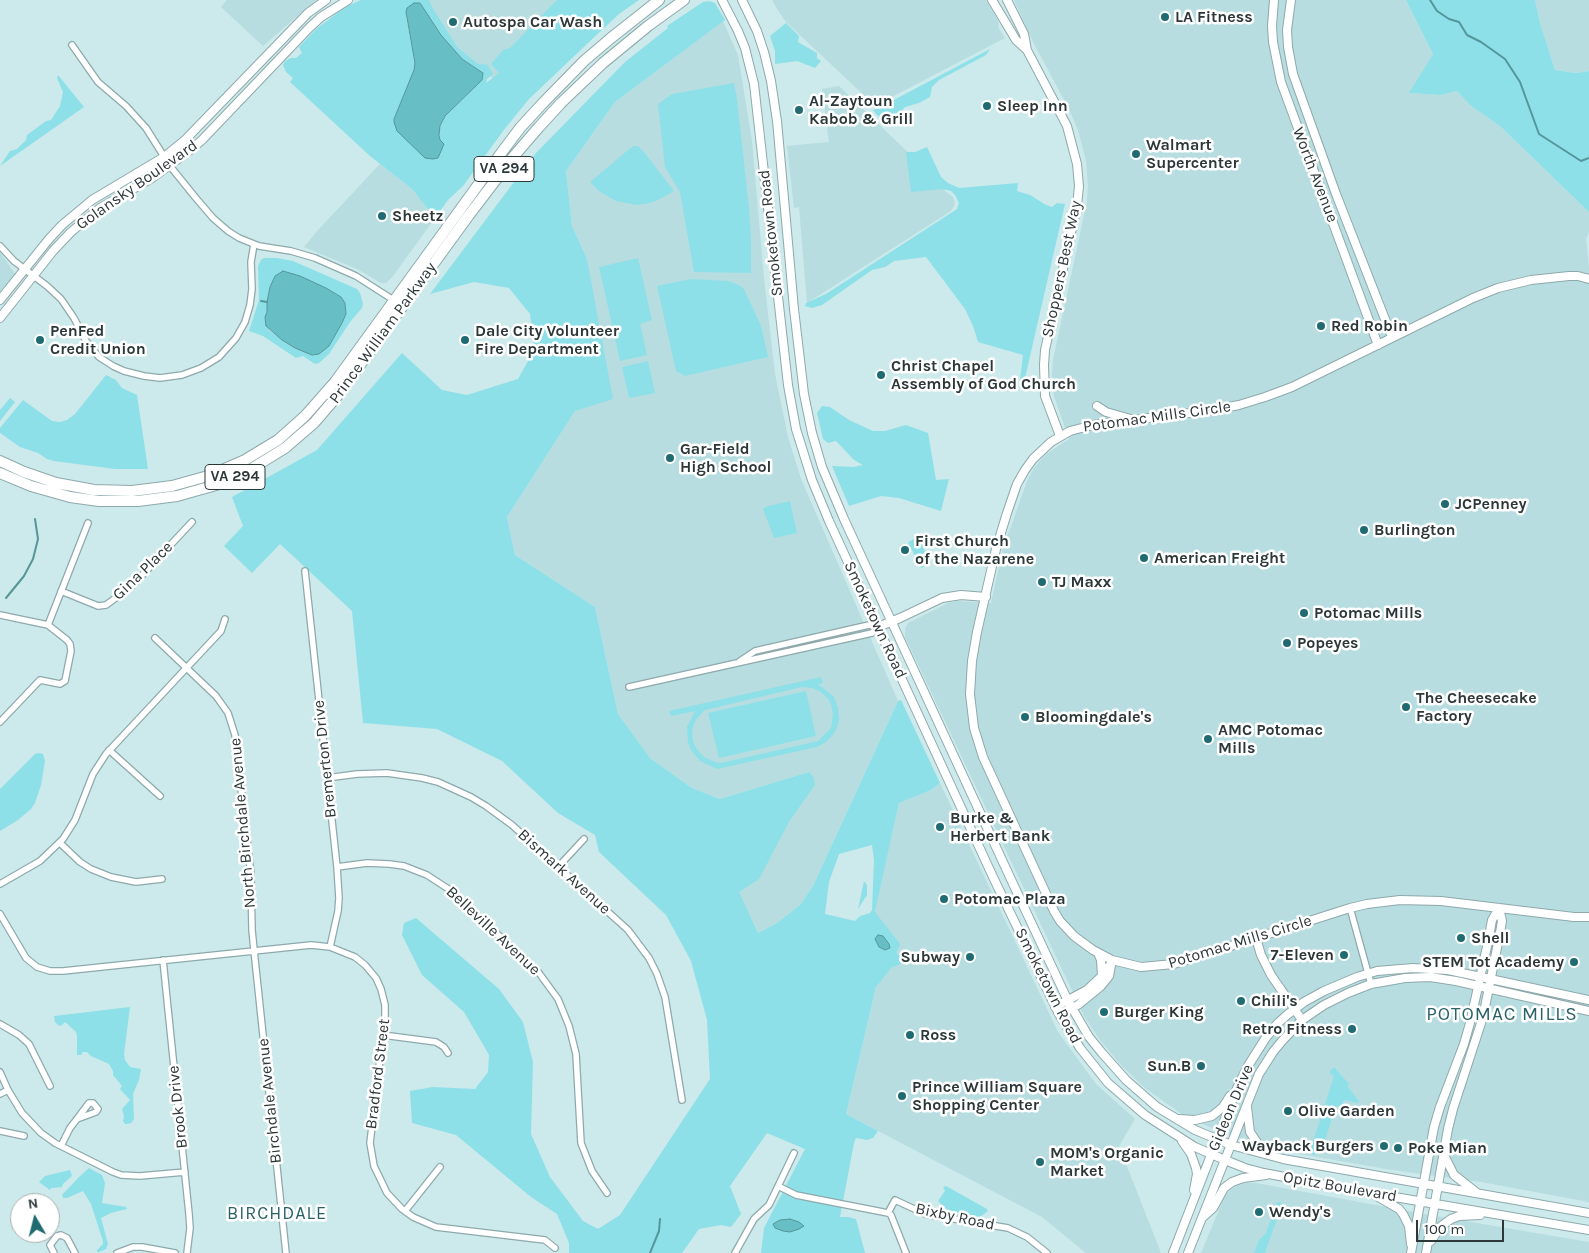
<!DOCTYPE html>
<style>
body{margin:0}
#map{position:relative;width:1589px;height:1253px;overflow:hidden;background:#cce9eb;font-family:Karla,sans-serif}
canvas{display:block}
.north{position:absolute;left:10px;top:1193px;width:50px;height:50px;box-sizing:border-box;background:#fff;border:1px solid #abafaf;border-radius:50%;rotate:352deg;font-size:14px;font-weight:700;line-height:20px;text-align:center;color:#2c3738}
.north::after{content:'';display:block;margin:auto;width:18px;height:22px;background:#206b71;clip-path:polygon(50% 0,100% 100%,50% 72%,0 100%)}
.scale{position:absolute;left:1416px;top:1220px;width:88px;height:22px;box-sizing:border-box;border:2px solid #2c3738;border-top:0;padding-left:6px;font-size:15px;line-height:18px;white-space:nowrap;color:#2c3738;-webkit-text-stroke:4px #fff;paint-order:stroke}
</style>
<div id="map">
<canvas width="1589" height="1253"></canvas>
<div class="north">N</div>
<div class="scale">100 m</div>
</div>
<script>
const c = document.querySelector('canvas').getContext('2d');
c.lineJoin = 'round';
function fillPath(path, color) {
  c.fillStyle = color;
  c.fill(path, 'evenodd');
}
function toPath(rows) {
  const path = new Path2D();
  for (const r of rows) {
    path.moveTo(r[0], r[1]);
    for (let i = 2; i < r.length; i += 2) path.lineTo(r[i], r[i + 1]);
  }
  return path;
}
function stroke(path, color, width, dash) {
  c.strokeStyle = color;
  c.lineWidth = width;
  c.lineCap = dash ? 'butt' : 'round';
  c.setLineDash(dash || []);
  c.stroke(path);
}
function label(font, color, halo, rows, align = 'center') {
  c.font = font + ' Karla,sans-serif';
  c.lineWidth = 5;
  c.setLineDash([]);
  c.textBaseline = 'middle';
  c.strokeStyle = halo;
  c.fillStyle = color;
  for (const [text, x, y, turn = 0] of rows) {
    c.save();
    c.translate(x, y);
    c.rotate((+turn || 0) * Math.PI / 180);
    c.textAlign = isNaN(turn) ? turn : align;
    if (halo) c.strokeText(text, 0, 0);
    c.fillText(text, 0, 0);
    c.restore();
  }
}
const built = toPath([
 [227,0,316,0,263,46,221,7],
 [423,0,572,0,506,88,462,56],
 [772,0,986,0,998,21,999,29,1005,38,886,100,870,101,786,22,777,9],
 [1014,0,1406,0,1433,54,1410,93,1441,95,1457,91,1470,105,1501,127,1589,212,1589,232,1586,239,1589,268,1589,1202,1481,1182,1392,1170,1282,1151,1242,1139,1214,1129,1183,1115,1145,1088,1121,1065,1100,1040,1084,1016,1069,984,905,637,905,629,908,623,948,603,957,601,991,603,1004,543,1011,527,1027,481,1034,468,1045,455,1069,439,1054,396,1052,375,1053,360,1087,201,1088,186,1086,161,1078,130,1069,109,1033,42],
 [1535,0,1589,0,1589,71,1576,73,1555,70,1540,23],
 [723,21,738,55,752,141,764,278,775,374,788,437,801,479,898,701,813,886,800,905,777,923,758,933,738,892,809,772,720,799,692,788,650,758,618,714,595,607,515,555,507,517,575,411,587,259,572,226,566,171,615,102],
 [839,86,944,187,945,191,953,197,955,204,951,211,807,303,799,207,794,208,787,146,829,142,822,89],
 [380,164,412,189,435,218,393,276,386,283,381,283,357,269,304,247,318,230],
 [0,252,15,274,0,292],
 [940,783,1058,1032,1096,1084,1135,1119,1119,1146,1161,1253,1086,1253,1042,1217,846,1114,879,974,863,965,899,803,931,790],
 [1244,1183,1256,1183,1441,1217,1589,1242,1589,1253,1201,1253,1225,1195,1234,1187]
]);
const green = toPath([
 [361,0,429,0,432,7,457,47,478,64,488,65,493,74,487,79,486,83,499,73,491,64,503,50,510,48,557,0,639,0,619,14,588,43,529,99,503,131,463,186,448,200,435,218,412,189,370,156,290,82,293,78,286,72,283,65,285,61,291,58,296,58,302,53,299,47,315,30,345,7],
 [420,3,441,35,454,51,462,59,483,73,482,80,445,116,439,130,440,140,394,122,394,118,412,78,415,63,406,16],
 [1406,0,1535,0,1540,23,1555,70,1576,73,1589,71,1589,212,1501,127,1470,105,1457,91,1441,95,1409,93,1433,54],
 [709,1,715,3,725,20,615,102,566,171,572,226,587,259,613,399,575,411,507,517,515,555,595,607,618,714,650,758,692,788,720,799,809,772,814,778,815,785,790,820,759,879,739,892,758,933,777,923,800,905,813,886,898,701,901,700,940,783,931,790,899,803,875,912,900,944,896,953,909,960,891,968,876,987,846,1114,878,1131,873,1138,867,1140,856,1138,854,1143,840,1217,848,1217,856,1219,865,1253,761,1253,764,1228,805,1149,767,1133,730,1186,741,1214,731,1227,721,1225,699,1229,682,1253,569,1253,569,1243,557,1214,531,1197,456,1135,412,1123,410,1091,433,1087,475,1089,488,1072,489,1055,464,1012,422,975,402,935,404,923,416,918,499,989,523,1022,533,1062,531,1134,550,1177,583,1221,598,1229,620,1215,710,1079,707,1020,691,961,666,915,599,852,595,835,558,813,502,761,437,729,363,723,352,611,280,544,252,573,224,546,243,526,232,497,317,450,402,353,442,390,467,395,518,379,534,350,530,314,509,288,474,282,430,294,535,154,625,62,668,28,667,26,703,2],
 [872,845,874,860,872,910,870,913,860,916,855,921,825,914,829,882,839,854],
 [786,23,799,36,798,42,817,53,817,58,821,61,815,68,797,61,775,64,775,51,770,36],
 [990,49,986,55,939,80,932,87,930,97,919,103,905,107,895,117,889,119,884,119,877,115,873,110,892,101],
 [58,75,84,107,0,166,10,151,17,149,26,140,27,135,46,121,51,120,60,106,63,92,57,78],
 [734,83,737,99,749,208,751,238,751,273,694,272,680,192,665,167,658,104,672,94],
 [633,146,638,146,644,152,674,191,658,200,650,203,636,205,616,201,599,191,590,182],
 [927,147,941,177,948,183,959,188,1018,183,1017,191,1030,195,1046,205,1052,207,1057,203,1065,204,1025,378,1020,380,1023,355,978,342,973,326,965,309,926,257,894,261,885,267,872,270,822,305,812,308,805,306,806,303,826,294,957,209,959,203,955,195,951,191,943,189,911,192,906,152,915,152],
 [264,258,277,258,293,261,357,289,360,293,363,304,362,308,350,322,329,354,319,363,315,364,303,356,296,358,263,336,249,331,259,300,258,266,261,260],
 [283,271,326,288,341,297,346,304,346,314,329,346,313,355,289,345,269,330,266,325,265,317,267,312,267,302,270,287,275,276],
 [638,258,652,320,640,324,647,355,620,361,599,267],
 [691,279,728,281,739,285,744,289,761,326,768,357,685,376,676,371,657,286],
 [648,361,655,393,629,398,622,367],
 [106,375,116,380,122,388,137,395,148,469,115,469,54,461,47,459,38,453,20,447,0,433,0,428,23,400,52,421,60,422,67,420,75,414],
 [10,398,15,402,0,421,0,410],
 [822,406,830,407,849,420,873,431,885,431,906,425,928,433,936,480,949,479,941,511,899,498,881,496,849,506,832,466,853,467,863,465,854,460,836,441,828,443,823,439,817,413],
 [790,501,797,533,774,538,763,509,765,507],
 [918,537,931,563,921,568,908,542],
 [821,677,823,683,818,684,834,697,838,708,839,720,836,730,833,735,826,742,817,747,717,769,700,761,691,750,688,743,687,727,695,711,671,716,669,711],
 [802,687,812,688,821,692,829,700,831,704,833,714,831,728,818,741,721,763,715,762,704,757,696,748,693,741,692,729,697,718,705,710],
 [806,691,816,736,719,758,708,713],
 [39,753,43,754,45,761,41,785,35,803,31,809,18,820,0,831,0,789,35,754],
 [864,881,867,885,867,895,858,909],
 [130,1007,124,1054,125,1060,130,1067,141,1069,139,1080,133,1094,134,1119,131,1123,127,1124,125,1124,123,1121,124,1116,122,1109,130,1100,120,1089,122,1086,113,1075,113,1071,109,1064,91,1056,87,1052,83,1052,81,1055,77,1055,77,1036,76,1032,65,1022,61,1026,58,1025,55,1022,54,1016],
 [1334,1067,1349,1084,1347,1086,1359,1101,1358,1103,1344,1100,1341,1107,1336,1106,1325,1140,1325,1146,1321,1153,1313,1155,1312,1153,1312,1145,1334,1076,1330,1074,1330,1071],
 [89,1168,102,1175,105,1183,102,1203,126,1207,127,1209,111,1213,101,1218,108,1244,106,1249,99,1252,97,1252,97,1250,103,1244,103,1241,91,1204,83,1191,67,1198,63,1198,62,1195,79,1177],
 [70,1170,72,1176,63,1184,62,1187,51,1188,50,1190,39,1182,45,1176],
 [946,1186,987,1209,988,1211,980,1217,950,1212,938,1201,945,1191,943,1187],
 [1277,1202,1280,1202,1282,1204,1265,1253,1254,1253,1259,1240,1266,1233]
]);
const water = toPath([
 [414,3,420,3,422,6,441,35,462,59,483,73,482,80,445,116,440,126,439,135,440,140,444,144,438,158,433,159,425,158,397,131,394,122,394,119,414,70,415,63,406,12,407,8,414,3],
 [283,271,300,276,326,288,341,297,345,303,346,314,342,323,329,346,319,354,312,355,295,348,282,340,266,326,265,317,267,312,267,302,270,287,275,276,283,271],
 [878,935,883,936,889,944,890,948,885,950,879,947,875,939,878,935],
 [790,1219,799,1222,804,1226,799,1229,790,1232,783,1231,775,1228,773,1224,780,1220,790,1219]
]);
const stream = toPath([
 [1430,0,1437,11,1449,19,1459,22,1467,35,1481,42,1505,59,1520,82,1539,134,1581,161,1589,158],
 [261,301,267,302],
 [6,598,24,576,33,559,38,539,35,519],
 [650,1253,659,1231,660,1219]
]);
const street = toPath([
 [72,45,98,82,126,106,146,128,170,166,195,197,213,218,228,231,239,238,259,246,291,251,315,258,356,276,395,301],
 [0,246,14,261,47,286,61,299,74,318,86,341,99,357,113,366,124,371,144,376,160,378,182,375,201,368,219,357,236,338,245,322,250,305,252,289,251,262,254,244],
 [305,571,337,867,339,898,338,911,330,947],
 [61,591,98,606,106,605,132,586,192,522],
 [0,615,48,625,67,640,70,644,71,651,65,681,60,684,40,680,0,722],
 [48,625,88,523],
 [155,638,216,696,228,713,235,735,251,875,252,930,254,950,286,1253],
 [740,661,755,651,869,625,878,627],
 [629,687,872,633,878,627],
 [109,750,160,796],
 [327,778,357,774,387,773,422,778,438,782,471,797,486,806,512,825,628,930,649,958,657,974,665,997,682,1100],
 [60,843,80,862,91,869,111,877,136,882,162,879],
 [337,867,367,863,389,864,404,866,427,875,450,890,539,973,558,999,569,1026,576,1054,581,1143,592,1171,607,1193],
 [558,867,584,839],
 [0,884,40,861,63,839,75,820,93,774,106,754,221,631,225,619],
 [1350,908,1371,984],
 [0,914,26,958,37,967,50,971,63,971,311,945,330,947,355,957,365,965,376,978,381,989,385,1005,385,1017,370,1143,374,1166,387,1193,402,1209,413,1217,436,1227,545,1240,555,1248],
 [163,960,189,1214,190,1228,187,1253],
 [0,1024,19,1035,29,1044,50,1086],
 [383,1035,436,1042,444,1047,448,1053],
 [0,1072,8,1090,22,1113,41,1133,55,1143,113,1172,121,1175,140,1176,185,1172],
 [0,1094,8,1090],
 [0,1131,24,1136],
 [61,1146,70,1128,77,1119,89,1103,93,1103,98,1109,96,1112,77,1119],
 [778,1186,796,1195,888,1213],
 [405,1211,440,1167],
 [888,1213,895,1200,925,1214,1008,1228,1027,1237,1047,1253],
 [888,1213,891,1215,906,1253],
 [54,1253,50,1245,57,1236,61,1235,67,1238,75,1253],
 [117,1253,133,1247,142,1247,175,1253],
 [735,1253,754,1219,769,1205,794,1153]
]);
const secondary = toPath([
 [722,0,738,31,745,48,754,84,788,385,796,429,812,480,829,521,993,877,1059,1014,1080,1048,1108,1083,1145,1115,1195,1147,1225,1160,1245,1168,1264,1173,1336,1187,1589,1230],
 [742,0,757,31,764,52,771,81,777,121,794,309,804,394,812,433,822,467,844,519,1015,888,1068,1001,1089,1037,1102,1053,1126,1080,1157,1107,1195,1130,1231,1145,1283,1159,1589,1213],
 [992,0,1016,40,1027,50],
 [1007,0,1024,34,1027,50,1067,126,1077,164,1079,186,1077,206,1045,350,1044,365,1045,396,1060,436],
 [1274,0,1272,26,1273,42,1281,82,1378,345],
 [1291,0,1287,30,1288,47,1293,74,1336,194,1392,337],
 [1589,279,1578,276,1569,276,1531,280,1498,288,1473,298,1292,387,1265,397,1239,405,1213,410,1093,425,1070,431,1051,442,1033,459,1025,470,1017,484,1007,513,996,549,977,632,972,661,970,694,974,728,983,757,1054,911,1060,921,1074,936,1093,950,1112,960,1141,967,1174,964,1350,908,1367,904,1400,900,1441,901,1574,917,1589,917],
 [0,300,49,239,62,225,92,200,164,157,186,139,308,13,326,0],
 [0,318,53,251,71,232,100,208,152,178,189,151,202,140,309,28,321,17,348,0],
 [1097,406,1106,412,1131,419],
 [878,627,900,618,942,598,961,595,986,597],
 [1256,938,1261,955,1271,975,1302,1020],
 [1098,953,1101,960,1102,976],
 [1055,1007,1087,990,1102,976,1109,966],
 [1059,1014,1078,1005,1100,987,1109,976,1112,960],
 [1247,1107,1250,1132,1260,1147,1269,1155],
 [1179,1119,1195,1120,1212,1116,1223,1107,1230,1096],
 [1182,1141,1191,1154,1196,1168,1197,1174,1194,1190],
 [1444,1155,1454,1175,1477,1193],
 [1375,1195,1399,1209,1403,1214,1409,1226,1411,1244],
 [1203,1217,1213,1208,1224,1188,1232,1182,1243,1178,1266,1175],
 [1431,1241,1440,1227,1451,1219,1459,1216,1480,1215],
 [1173,1253,1237,1088,1248,1066,1265,1039,1277,1024,1287,1015,1304,1002,1324,991,1357,977,1377,971,1413,968,1448,970,1589,1000],
 [1188,1253,1259,1074,1273,1052,1282,1041,1302,1020,1324,1005,1348,993,1371,984,1405,978,1430,977,1456,981,1589,1011],
 [1411,1253,1434,1127,1440,1107,1464,1044,1470,1023,1488,942,1492,920,1499,908],
 [1426,1253,1448,1129,1453,1109,1483,1017,1500,933,1502,921,1499,908]
]);
const highway = toPath([
 [0,461,24,472,56,483,94,490,132,491,172,486,208,476,245,460,278,440,305,416,335,382,502,152,520,128,542,104,584,61,611,38,659,0],
 [0,473,31,486,70,497,99,501,138,501,177,496,216,485,251,469,285,448,314,423,338,395,469,215,514,156,539,127,561,103,603,63,648,26,684,0]
]);
const markers = [
 [1165,17,5,"#206b71"],
 [453,22,5,"#206b71"],
 [987,106,5,"#206b71"],
 [799,110,5,"#206b71"],
 [1136,154,5,"#206b71"],
 [382,216,5,"#206b71"],
 [1321,326,5,"#206b71"],
 [40,340,5,"#206b71"],
 [465,340,5,"#206b71"],
 [881,375,5,"#206b71"],
 [670,458,5,"#206b71"],
 [1445,504,5,"#206b71"],
 [1364,530,5,"#206b71"],
 [905,550,5,"#206b71"],
 [1144,558,5,"#206b71"],
 [1042,582,5,"#206b71"],
 [1304,613,5,"#206b71"],
 [1287,643,5,"#206b71"],
 [1406,707,5,"#206b71"],
 [1025,717,5,"#206b71"],
 [1208,739,5,"#206b71"],
 [940,827,5,"#206b71"],
 [944,899,5,"#206b71"],
 [1461,938,5,"#206b71"],
 [1344,955,5,"#206b71"],
 [970,957,5,"#206b71"],
 [1574,962,5,"#206b71"],
 [1241,1001,5,"#206b71"],
 [1104,1012,5,"#206b71"],
 [1352,1029,5,"#206b71"],
 [910,1035,5,"#206b71"],
 [1201,1066,5,"#206b71"],
 [902,1096,5,"#206b71"],
 [1288,1111,5,"#206b71"],
 [1384,1146,5,"#206b71"],
 [1398,1148,5,"#206b71"],
 [1040,1162,5,"#206b71"],
 [1259,1212,5,"#206b71"]
];
const shields = [
 [504,169,60],
 [235,477,60]
];
const shieldNames = [
 ["VA 294",504,169],
 ["VA 294",235,477]
];
const poiNames = [
 ["LA Fitness",1175,17],
 ["Autospa Car Wash",463,22],
 ["Al-Zaytoun",809,101],
 ["Kabob & Grill",809,119],
 ["Sleep Inn",997,106],
 ["Walmart",1146,145],
 ["Supercenter",1146,163],
 ["Sheetz",392,216],
 ["Red Robin",1331,326],
 ["PenFed",50,331],
 ["Credit Union",50,349],
 ["Dale City Volunteer",475,331],
 ["Fire Department",475,349],
 ["Christ Chapel",891,366],
 ["Assembly of God Church",891,384],
 ["Gar-Field",680,449],
 ["High School",680,467],
 ["JCPenney",1455,504],
 ["Burlington",1374,530],
 ["First Church",915,541],
 ["of the Nazarene",915,559],
 ["American Freight",1154,558],
 ["TJ Maxx",1052,582],
 ["Potomac Mills",1314,613],
 ["Popeyes",1297,643],
 ["The Cheesecake",1416,698],
 ["Factory",1416,716],
 ["Bloomingdale's",1035,717],
 ["AMC Potomac",1218,730],
 ["Mills",1218,748],
 ["Burke &",950,818],
 ["Herbert Bank",950,836],
 ["Potomac Plaza",954,899],
 ["Shell",1471,938],
 ["7-Eleven",1334,955,"right"],
 ["Subway",960,957,"right"],
 ["STEM Tot Academy",1564,962,"right"],
 ["Chili's",1251,1001],
 ["Burger King",1114,1012],
 ["Retro Fitness",1342,1029,"right"],
 ["Ross",920,1035],
 ["Sun.B",1191,1066,"right"],
 ["Prince William Square",912,1087],
 ["Shopping Center",912,1105],
 ["Olive Garden",1298,1111],
 ["Wayback Burgers",1374,1146,"right"],
 ["Poke Mian",1408,1148],
 ["MOM's Organic",1050,1153],
 ["Market",1050,1171],
 ["Wendy's",1269,1212]
];
const streetNames = [
 ["Worth Avenue",1315,175,69],
 ["Golansky Boulevard",137,185,-35],
 ["Smoketown Road",771,233,-96],
 ["Shoppers Best Way",1062,269,-78],
 ["Prince William Parkway",383,333,-54],
 ["Potomac Mills Circle",1157,417,-8],
 ["Gina Place",143,571,-44],
 ["Smoketown Road",875,620,65],
 ["Bremerton Drive",325,759,-96],
 ["North Birchdale Avenue",243,823,-95],
 ["Bismark Avenue",564,872,42],
 ["Belleville Avenue",493,931,43],
 ["Potomac Mills Circle",1240,942,-17],
 ["Smoketown Road",1048,986,63],
 ["Bradford Street",378,1074,-83],
 ["Birchdale Avenue",270,1101,-96],
 ["Brook Drive",178,1107,-96],
 ["Gideon Drive",1231,1108,-67],
 ["Opitz Boulevard",1340,1187,10],
 ["Bixby Road",955,1217,12]
];
const neighbourhoodNames = [
 ["BIRCHDALE",277,1214]
];
const quarterNames = [
 ["POTOMAC MILLS",1502,1015]
];
fillPath(built, '#b7dde0');
fillPath(green, '#8ee0e8');
fillPath(water, '#67bec5');
stroke(water, '#55969b', 1);
stroke(stream, '#55969b', 2);
stroke(street, '#8ea9ab', 8);
stroke(secondary, '#8ea9ab', 10);
stroke(highway, '#8ea9ab', 12);
stroke(street, '#fff', 5.5);
stroke(secondary, '#fff', 8);
stroke(highway, '#fff', 10);
for (const [x, y, r, color] of markers) {
  const dot = new Path2D();
  dot.arc(x, y, r, 0, 2 * Math.PI);
  c.fillStyle = color;
  c.fill(dot);
  stroke(dot, '#fff', 2);
}
for (const [x, y, w] of shields) {
  const box = new Path2D();
  box.roundRect(x - w / 2, y - 12.5, w, 25, 4);
  c.fillStyle = '#fff';
  c.fill(box);
  stroke(box, '#2c3738', 1);
}
label('bold 15px', '#2c3738', null, shieldNames);
label('bold 16px', '#2c3738', '#fff', poiNames, 'left');
label('16px', '#2c3738', '#fff', streetNames);
c.letterSpacing = '1px';
label('18px', '#286267', '#fff', neighbourhoodNames);
c.letterSpacing = '0px';
c.letterSpacing = '1px';
label('19px', '#286267', '#fff', quarterNames);
c.letterSpacing = '0px';
</script>
